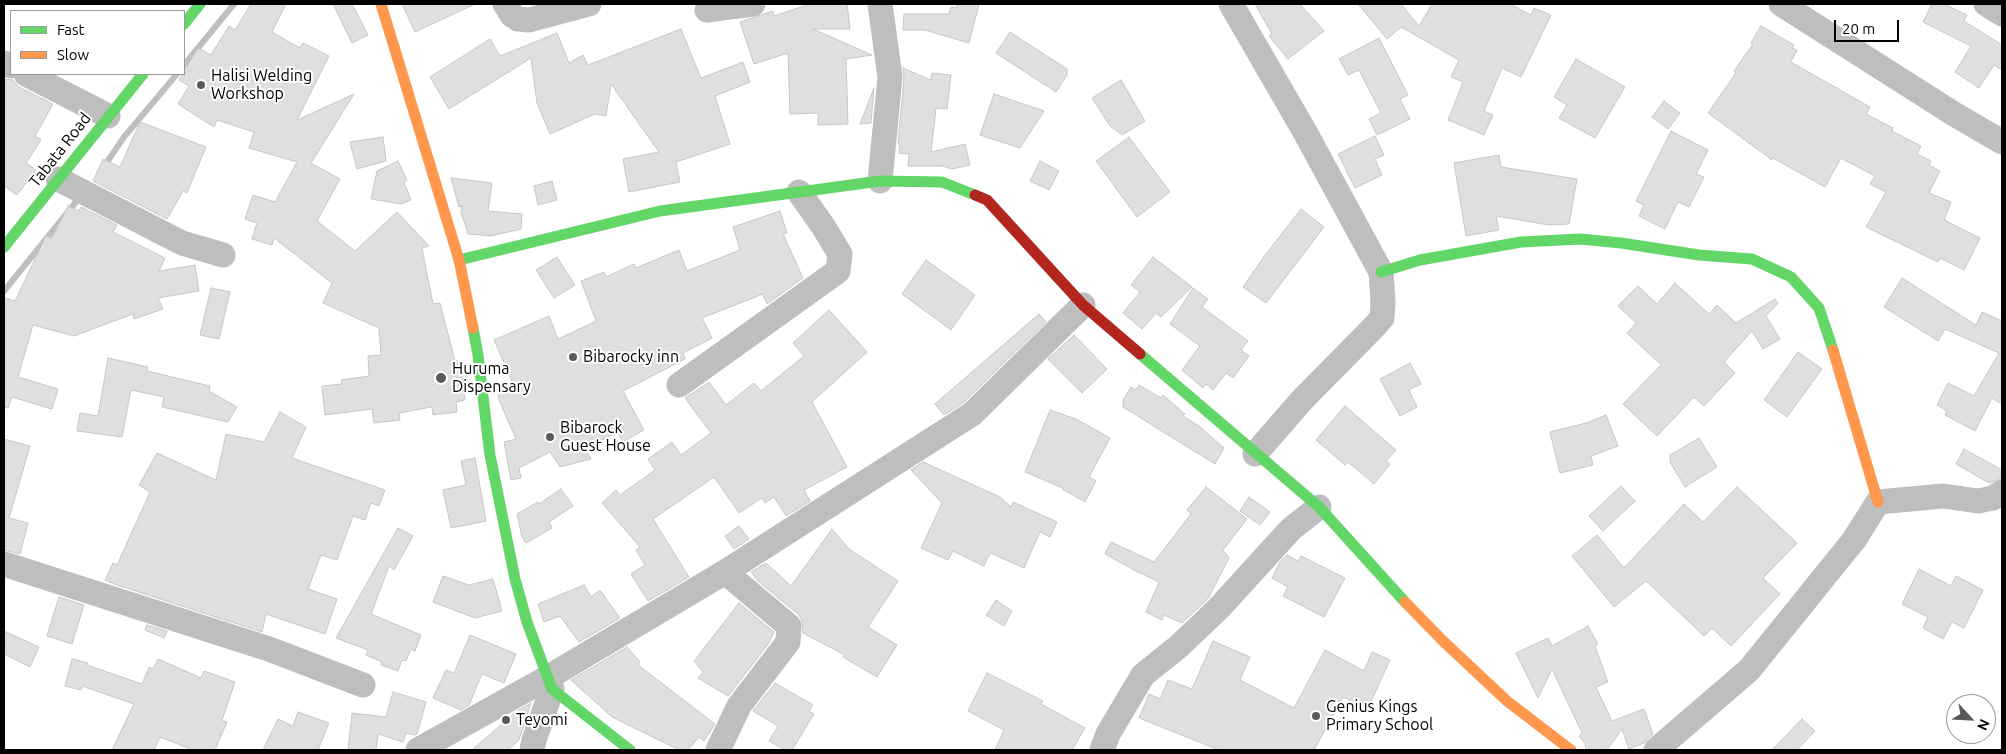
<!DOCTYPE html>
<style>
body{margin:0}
#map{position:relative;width:2006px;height:754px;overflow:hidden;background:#fff;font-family:Ubuntu,sans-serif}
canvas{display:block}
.frame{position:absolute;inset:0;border:5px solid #000;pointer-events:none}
.legend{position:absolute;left:10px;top:10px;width:175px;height:65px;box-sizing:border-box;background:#fff;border:1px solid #999;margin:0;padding:6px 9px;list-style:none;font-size:15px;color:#000}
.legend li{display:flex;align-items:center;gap:10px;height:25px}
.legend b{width:25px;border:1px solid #999}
.north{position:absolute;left:1946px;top:694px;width:50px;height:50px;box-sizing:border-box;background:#fff;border:1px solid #999;border-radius:50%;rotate:115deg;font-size:14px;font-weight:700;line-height:20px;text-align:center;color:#000}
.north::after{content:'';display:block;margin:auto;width:18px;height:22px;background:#595959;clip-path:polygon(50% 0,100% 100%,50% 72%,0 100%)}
.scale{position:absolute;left:1834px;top:20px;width:65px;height:22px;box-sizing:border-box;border:2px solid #000;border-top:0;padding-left:6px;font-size:15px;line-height:18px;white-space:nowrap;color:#000;-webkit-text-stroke:4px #fff;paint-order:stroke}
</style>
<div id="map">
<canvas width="2006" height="754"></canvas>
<div class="frame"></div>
<ul class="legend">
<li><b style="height:6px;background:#63d668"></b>Fast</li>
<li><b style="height:6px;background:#ff974d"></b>Slow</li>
</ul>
<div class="north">N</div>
<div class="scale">20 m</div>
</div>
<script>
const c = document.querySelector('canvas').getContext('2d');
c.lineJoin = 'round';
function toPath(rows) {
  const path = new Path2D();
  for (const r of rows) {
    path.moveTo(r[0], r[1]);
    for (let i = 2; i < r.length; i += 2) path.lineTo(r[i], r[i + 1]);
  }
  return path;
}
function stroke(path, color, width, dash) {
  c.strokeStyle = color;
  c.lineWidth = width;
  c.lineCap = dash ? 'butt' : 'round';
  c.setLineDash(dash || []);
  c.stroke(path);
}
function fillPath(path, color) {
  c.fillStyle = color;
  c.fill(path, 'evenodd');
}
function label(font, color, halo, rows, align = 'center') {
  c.font = font + ' Ubuntu,sans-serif';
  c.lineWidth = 4;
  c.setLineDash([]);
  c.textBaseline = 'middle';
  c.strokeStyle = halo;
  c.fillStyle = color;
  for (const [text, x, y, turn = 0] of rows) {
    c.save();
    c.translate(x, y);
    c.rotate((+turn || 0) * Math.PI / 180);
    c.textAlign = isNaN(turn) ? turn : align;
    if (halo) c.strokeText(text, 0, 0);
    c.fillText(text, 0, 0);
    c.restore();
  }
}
const stream = toPath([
 [184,65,234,4],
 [103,168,124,137,177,74],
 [4,291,80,197]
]);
const building = toPath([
 [251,4,286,4,272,32,300,48,303,43,329,56,297,120,354,94,311,163,340,179,317,221,355,251,397,212,429,246,422,248,433,304,440,303,455,361,457,360,459,373,461,372,465,400,456,402,457,412,433,415,432,407,399,413,400,420,374,423,372,409,325,415,322,386,342,384,341,380,369,376,368,356,381,355,379,328,323,303,332,283,274,238,272,245,252,239,257,223,245,219,253,195,275,202,297,162,249,148,254,132,217,120,214,127,178,104,189,86,179,80,198,48,211,55,229,26,235,30,251,4],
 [333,4,352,4,368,35,352,43,333,4],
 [402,4,475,4,415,32,402,4],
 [810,4,847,4,850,29,813,29,872,55,846,59,848,124,818,125,818,113,790,114,788,53,754,64,740,22,773,11,774,16,810,4],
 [957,4,979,4,969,43,925,30,903,30,904,14,949,14,951,7,956,8,957,4],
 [1255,4,1300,4,1324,31,1288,59,1269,36,1272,34,1255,4],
 [1358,4,1401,4,1419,26,1432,4,1510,4,1531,15,1534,8,1551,15,1521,77,1502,68,1484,111,1493,115,1484,135,1448,120,1463,82,1451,77,1459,60,1401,27,1387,39,1358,4],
 [1932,4,1944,4,1967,15,1964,21,2002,45,2002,70,1994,65,1979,88,1955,72,1971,46,1923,22,1932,4],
 [1761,26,1794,45,1792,48,1797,50,1791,62,1870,107,1866,114,1893,128,1892,131,1921,146,1917,154,1931,161,1929,165,1940,171,1929,193,1951,202,1944,220,1980,238,1964,270,1940,258,1938,262,1866,227,1886,192,1870,184,1875,176,1841,158,1825,187,1773,158,1772,160,1708,113,1736,73,1734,71,1753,44,1751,43,1761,26],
 [681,29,701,78,743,62,750,82,715,96,730,144,676,162,680,182,629,192,623,159,659,152,611,84,606,116,595,114,550,134,537,103,531,58,449,109,430,77,490,39,500,56,557,33,569,63,583,55,588,65,681,29],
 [1010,32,1067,69,1067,75,1056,92,996,53,1010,32],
 [1379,38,1408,95,1400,99,1410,119,1377,135,1369,119,1381,113,1359,70,1348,75,1339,59,1379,38],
 [1576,59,1625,87,1595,138,1559,118,1567,105,1554,97,1576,59],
 [903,68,931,80,932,73,951,75,947,109,936,108,931,152,965,144,970,165,952,169,942,166,908,166,909,154,899,153,900,145,898,144,904,78,903,68],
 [4,79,13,80,19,87,53,104,35,136,41,140,26,163,36,170,17,195,4,186,4,79],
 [1121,80,1145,121,1122,135,1110,126,1092,98,1121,80],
 [874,88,871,123,860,124,869,101,874,88],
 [994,94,1044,111,1020,148,980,135,994,94],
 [1664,101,1680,113,1668,129,1652,117,1664,101],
 [140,122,206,147,187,193,183,191,167,219,93,181,103,159,120,167,140,122],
 [1671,131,1708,150,1696,174,1704,177,1689,207,1678,202,1665,229,1639,216,1644,205,1636,201,1671,131],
 [1375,136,1384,155,1375,159,1382,175,1355,188,1338,154,1375,136],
 [383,137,386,161,357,169,350,142,383,137],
 [1129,137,1170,192,1137,217,1096,161,1129,137],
 [1499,155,1501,167,1577,179,1569,224,1549,225,1496,216,1499,230,1466,236,1454,163,1499,155],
 [398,161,407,180,404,182,411,200,401,204,371,199,377,171,398,161],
 [1040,161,1059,171,1049,190,1030,181,1040,161],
 [451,178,492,183,488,211,522,214,521,229,491,236,468,234,461,212,462,206,459,207,451,178],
 [552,181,557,200,538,205,534,186,552,181],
 [68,206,79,211,81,207,117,225,113,232,165,258,159,271,195,265,199,291,158,298,163,309,134,319,133,314,74,336,33,325,18,377,58,389,52,409,12,397,8,408,4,407,4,298,15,301,46,236,52,238,68,206],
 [1301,209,1324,227,1266,303,1243,287,1263,258,1301,209],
 [780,211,787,233,783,234,803,278,767,304,763,294,702,318,712,338,683,353,685,359,623,391,644,430,623,442,617,432,585,449,591,459,560,467,550,452,519,468,521,478,511,480,504,442,516,439,499,400,498,390,513,383,494,340,549,316,558,339,596,321,581,281,604,272,606,277,634,264,636,268,679,250,687,271,740,250,733,227,780,211],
 [557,257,575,285,554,298,536,270,557,257],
 [1153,257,1192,287,1161,317,1156,313,1142,329,1123,313,1140,292,1131,285,1153,257],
 [926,260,975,295,951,330,902,294,926,260],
 [1902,278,1976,325,1982,312,2002,321,2002,404,1992,398,1975,431,1945,415,1947,411,1937,405,1948,383,1974,396,1999,353,1945,329,1938,341,1884,307,1902,278],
 [1675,283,1709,314,1717,305,1736,323,1775,299,1778,303,1766,316,1780,339,1763,349,1752,331,1724,362,1735,373,1704,406,1694,397,1657,436,1623,404,1661,365,1627,333,1636,323,1618,306,1638,286,1657,304,1675,283],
 [211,288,230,292,219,339,200,335,211,288],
 [1193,288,1208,299,1202,307,1248,341,1241,350,1249,356,1233,378,1226,373,1213,390,1206,384,1203,388,1182,370,1200,346,1170,324,1193,288],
 [829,310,867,352,812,402,847,467,804,490,810,501,786,516,774,497,765,503,762,498,739,513,714,477,653,519,689,577,648,601,631,574,645,565,636,550,640,547,602,503,616,490,620,495,655,470,648,459,672,442,681,455,711,433,685,398,709,382,726,405,754,383,761,391,804,356,793,343,829,310],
 [1039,314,1046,322,963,403,944,415,935,404,1039,314],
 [1074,335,1107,369,1082,393,1048,359,1074,335],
 [1798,352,1822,369,1787,417,1764,400,1798,352],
 [108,358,148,367,147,371,210,386,209,391,237,407,228,422,162,407,164,397,131,390,122,437,77,431,80,413,98,416,108,358],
 [1410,363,1421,384,1409,390,1417,407,1400,416,1380,379,1410,363],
 [1139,385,1161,398,1163,395,1185,414,1183,416,1199,426,1224,448,1215,464,1123,407,1123,400,1131,387,1136,390,1139,385],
 [1345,406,1396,450,1386,461,1390,464,1374,484,1348,462,1345,465,1316,440,1345,406],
 [1050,410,1076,419,1110,438,1089,477,1096,481,1085,502,1062,489,1063,488,1025,472,1050,410],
 [280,412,306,427,292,458,385,490,379,506,371,503,365,520,353,516,337,560,321,555,308,589,337,599,325,634,266,614,262,632,114,584,105,580,113,563,117,565,150,492,139,485,157,453,216,480,226,434,264,442,280,412],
 [1606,415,1618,446,1591,456,1593,465,1560,473,1550,432,1586,423,1606,415],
 [1699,438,1717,467,1685,487,1670,462,1670,455,1699,438],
 [4,439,30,446,9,518,28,523,20,554,4,550,4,439],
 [1964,449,2002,470,2002,478,1989,483,1956,464,1964,449],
 [475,458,486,521,451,528,443,490,466,485,461,461,475,458],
 [923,462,1000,497,1011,507,1013,502,1057,522,1050,537,1040,532,1024,568,990,553,984,566,953,551,948,560,921,548,942,503,911,470,923,462],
 [1621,486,1635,501,1603,531,1589,516,1621,486],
 [1206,487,1247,519,1223,550,1229,558,1208,599,1182,623,1164,615,1162,620,1146,612,1159,582,1134,570,1105,554,1111,542,1154,562,1191,514,1187,510,1206,487],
 [1737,487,1797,543,1763,578,1780,594,1731,646,1712,628,1704,636,1646,581,1614,607,1572,556,1597,535,1624,568,1684,504,1703,522,1737,487],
 [561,489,573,506,549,522,552,528,526,543,522,537,517,514,538,502,539,504,561,489],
 [1249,497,1270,512,1260,525,1240,511,1249,497],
 [739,526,749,539,734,549,725,536,739,526],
 [398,528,413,536,394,570,389,566,371,614,421,635,415,651,411,649,406,661,402,660,398,671,381,665,382,662,366,655,368,650,336,638,398,528],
 [832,529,849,549,898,581,868,627,897,645,877,677,843,657,845,655,803,633,802,621,799,615,758,581,751,572,766,563,791,586,832,529],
 [1287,555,1298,561,1301,556,1345,578,1324,617,1283,596,1288,587,1272,578,1280,562,1287,555],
 [1919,569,1951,586,1956,576,1983,590,1964,628,1952,622,1943,639,1923,628,1928,617,1902,604,1919,569],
 [443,576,469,585,493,579,502,611,475,618,433,602,443,576],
 [584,585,591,597,600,590,620,618,579,642,560,616,544,622,538,604,584,585],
 [59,597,84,605,72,644,47,636,59,597],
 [996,600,1012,611,1004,626,986,615,996,600],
 [739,603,774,632,769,643,728,696,698,678,703,672,694,661,739,603],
 [147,625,167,631,164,638,145,630,147,625],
 [1588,626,1598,644,1595,646,1608,682,1596,687,1612,721,1644,709,1653,734,1644,743,1629,749,1622,729,1607,750,1586,750,1585,744,1579,736,1582,733,1552,669,1538,698,1516,653,1548,638,1552,646,1588,626],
 [4,631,39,647,30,667,4,654,4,631],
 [470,635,516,654,504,683,482,674,469,705,461,710,433,698,446,670,454,673,470,635],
 [1213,641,1250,657,1240,680,1294,708,1325,650,1364,671,1372,652,1390,660,1368,708,1343,697,1314,750,1219,750,1139,718,1149,694,1160,699,1168,680,1192,689,1213,641],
 [627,647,640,662,638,665,715,724,704,741,699,737,688,750,679,750,612,717,571,680,627,647],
 [72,659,88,663,87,665,142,684,149,667,153,669,158,659,201,678,204,671,235,682,222,720,227,722,215,750,193,750,160,737,154,750,112,750,134,704,82,686,81,690,65,686,72,659],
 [987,673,1043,701,1041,704,1085,728,1072,750,995,750,1004,730,968,711,987,673],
 [775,683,813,705,809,711,814,714,792,750,785,750,769,741,778,726,753,711,775,683],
 [393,692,426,702,417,734,415,735,406,733,403,742,378,734,376,750,348,750,352,713,386,717,393,692],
 [531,703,519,740,508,750,472,750,517,711,531,703],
 [298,712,329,723,318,750,263,750,278,719,293,726,298,712],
 [1802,719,1815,731,1797,750,1772,750,1802,719]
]);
const street = toPath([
 [505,4,512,15,518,19,529,20,589,4],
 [1231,4,1305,132,1381,272,1383,302,1382,318,1373,328,1302,400,1255,454],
 [1781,4,1954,114,2002,142],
 [1986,4,2002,14],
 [707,10,753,4],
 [4,63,11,66],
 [26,74,108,116],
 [58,179,182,243,223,255],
 [880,181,890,77,880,4],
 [679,385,838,271,840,254,823,226,799,192],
 [4,564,269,649,363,685],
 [418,750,547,678,725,572,972,414,1083,305],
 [532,750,534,740,552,689],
 [718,750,739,706,788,642,789,626,725,572],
 [1102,750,1108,734,1143,675,1178,647,1219,608,1291,529,1319,507],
 [1656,750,1749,670,1854,540,1878,502,1943,496,1978,501,1993,498,2002,492]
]);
const fast = toPath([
 [184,24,200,4],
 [4,247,143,74],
 [459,260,660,211,880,181,942,182,975,195],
 [1381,272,1420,260,1521,242,1580,239,1621,243,1699,255,1752,259,1791,277,1819,308,1833,350],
 [473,328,478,355,490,455,515,579,527,622,552,689,630,750],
 [1140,354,1319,507,1405,602]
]);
const slow = toPath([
 [381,4,459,260,473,328],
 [1833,350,1878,502],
 [1405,602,1443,641,1507,701,1571,750]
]);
const jam = toPath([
 [975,195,987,200,1083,305,1140,354]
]);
const markers = [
 [201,85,5,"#595959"],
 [573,357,5,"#595959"],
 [441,378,6,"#595959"],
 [550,437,5,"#595959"],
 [1316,716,5,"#595959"],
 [506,720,5,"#595959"]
];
const poiNames = [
 ["Halisi Welding",211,76],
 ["Workshop",211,94],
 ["Bibarocky inn",583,357],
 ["Huruma",452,369],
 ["Dispensary",452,387],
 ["Bibarock",560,428],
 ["Guest House",560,446],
 ["Genius Kings",1326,707],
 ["Primary School",1326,725],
 ["Teyomi",516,720]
];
const streetNames = [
 ["Tabata Road",60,150,-52]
];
stroke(stream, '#bfbfbf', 6);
fillPath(building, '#dfdfdf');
stroke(building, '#c7c7c7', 1);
stroke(street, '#bebebe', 25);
stroke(fast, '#63d668', 11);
stroke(slow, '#ff974d', 11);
stroke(jam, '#b3261e', 11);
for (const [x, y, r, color] of markers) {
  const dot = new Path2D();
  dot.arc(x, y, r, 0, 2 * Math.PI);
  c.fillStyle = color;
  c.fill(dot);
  stroke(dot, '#fff', 2);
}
label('16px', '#000', '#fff', poiNames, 'left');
label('16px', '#000', '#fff', streetNames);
</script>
